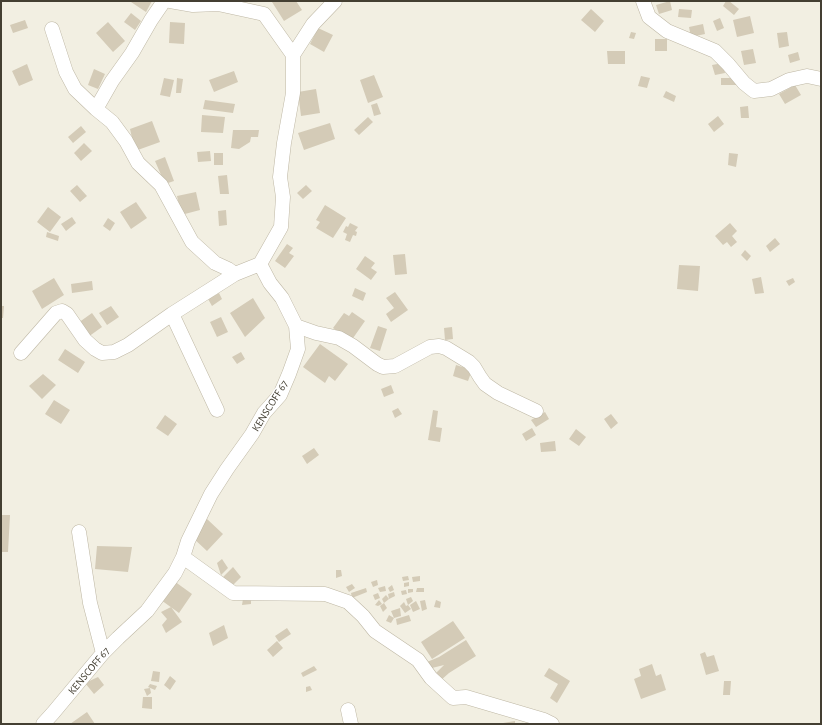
<!DOCTYPE html>
<style>
body{margin:0}
#map{position:relative;width:822px;height:725px;overflow:hidden;background:#f2efe2;font-family:"Alegreya Sans",sans-serif}
canvas{display:block}
.frame{position:absolute;inset:0;border:2px solid #443f32;pointer-events:none}
</style>
<div id="map">
<canvas width="822" height="725"></canvas>
<div class="frame"></div>
</div>
<script>
const c = document.querySelector('canvas').getContext('2d');
c.lineJoin = 'round';
function fillPath(path, color) {
  c.fillStyle = color;
  c.fill(path, 'evenodd');
}
function toPath(rows) {
  const path = new Path2D();
  for (const r of rows) {
    path.moveTo(r[0], r[1]);
    for (let i = 2; i < r.length; i += 2) path.lineTo(r[i], r[i + 1]);
  }
  return path;
}
function stroke(path, color, width, dash) {
  c.strokeStyle = color;
  c.lineWidth = width;
  c.lineCap = dash ? 'butt' : 'round';
  c.setLineDash(dash || []);
  c.stroke(path);
}
function label(font, color, halo, rows, align = 'center') {
  c.font = font + ' "Alegreya Sans",sans-serif';
  c.lineWidth = 3;
  c.setLineDash([]);
  c.textBaseline = 'middle';
  c.strokeStyle = halo;
  c.fillStyle = color;
  for (const [text, x, y, turn = 0] of rows) {
    c.save();
    c.translate(x, y);
    c.rotate((+turn || 0) * Math.PI / 180);
    c.textAlign = isNaN(turn) ? turn : align;
    if (halo) c.strokeText(text, 0, 0);
    c.fillText(text, 0, 0);
    c.restore();
  }
}
const building = toPath([
 [132,1,152,1,146,12,131,2],
 [273,1,296,1,302,10,284,21,272,2],
 [670,1,672,10,659,14,656,5],
 [726,1,729,1,739,9,734,15,723,6],
 [591,9,604,21,595,32,581,20],
 [679,9,692,10,691,18,678,17],
 [131,13,141,21,135,30,124,22],
 [750,16,754,33,737,37,733,20],
 [720,18,724,28,717,31,713,21],
 [25,20,28,28,13,33,10,25],
 [108,22,125,41,113,52,96,33],
 [170,22,185,23,184,44,169,43],
 [703,24,705,34,691,37,689,27],
 [318,28,333,35,324,52,310,44],
 [631,32,636,33,634,39,629,38],
 [787,32,789,46,779,48,777,33],
 [655,39,667,39,667,51,655,51],
 [753,49,756,63,744,65,741,51],
 [607,51,625,51,625,64,608,64],
 [798,52,800,60,790,63,788,55],
 [723,63,725,73,715,75,712,65],
 [27,64,33,80,19,86,12,71],
 [94,69,105,74,98,89,88,85],
 [234,71,238,82,214,92,209,80],
 [374,75,383,97,368,103,360,80],
 [641,76,650,78,647,88,638,86],
 [164,78,174,80,170,97,160,95],
 [177,78,183,79,181,93,176,93],
 [721,78,737,78,737,85,721,85],
 [795,85,801,95,785,104,779,94],
 [316,89,320,113,301,116,298,92],
 [666,91,676,96,674,102,663,97],
 [205,100,235,104,233,113,203,109],
 [377,103,381,114,374,116,371,105],
 [748,106,749,118,741,118,740,107],
 [202,115,225,117,223,133,201,132],
 [718,116,724,124,714,132,708,124],
 [368,117,373,122,359,135,354,130],
 [152,121,160,142,135,151,130,129],
 [330,123,335,139,304,150,298,133],
 [81,126,86,132,73,143,68,137],
 [233,130,259,130,258,137,251,137,250,142,239,149,231,148],
 [84,143,92,151,81,161,74,153],
 [210,151,211,161,198,162,197,152],
 [214,153,223,153,223,165,214,165],
 [729,153,738,154,736,167,728,165],
 [165,157,174,181,165,184,155,161],
 [227,175,229,194,220,194,218,176],
 [77,185,87,196,80,202,70,191],
 [306,185,312,191,303,199,297,193],
 [196,192,200,210,181,215,177,196],
 [136,202,147,218,131,229,120,212],
 [325,205,346,218,333,238,316,228,320,222,316,220],
 [48,207,61,217,50,232,37,222],
 [226,210,227,225,219,226,218,211],
 [72,217,76,223,66,231,61,224],
 [108,218,115,223,110,231,103,226],
 [350,223,358,227,355,231,357,232,356,236,353,235,350,242,345,240,347,234,343,232,346,226,348,227],
 [730,223,737,231,732,236,737,242,731,247,727,242,723,245,715,236],
 [47,232,59,236,58,241,46,237],
 [775,238,780,244,770,252,766,246],
 [287,244,293,248,289,253,294,256,285,268,275,261],
 [745,250,751,256,747,261,741,255],
 [405,254,407,274,395,275,393,255],
 [365,256,375,263,371,268,377,272,371,280,356,269],
 [679,265,700,266,698,291,677,289],
 [761,277,764,293,755,294,752,279],
 [54,278,64,295,42,309,32,291],
 [793,278,795,282,789,286,786,281],
 [92,281,93,290,72,293,71,284],
 [355,288,366,293,363,301,352,296],
 [395,292,408,310,391,322,386,314,394,308,386,298],
 [219,293,222,299,212,306,208,299],
 [253,298,265,318,245,337,230,313],
 [1,306,4,306,3,318,1,318],
 [111,306,119,317,107,325,99,313],
 [352,312,365,321,351,341,333,328,344,313,349,316],
 [92,313,102,327,88,337,78,323],
 [221,317,228,332,217,337,210,322],
 [378,326,387,329,380,351,370,348],
 [452,327,453,339,445,340,444,328],
 [320,344,348,364,335,381,329,376,325,383,303,367],
 [65,349,85,362,78,373,58,360],
 [241,352,245,359,237,364,232,357],
 [456,365,472,370,468,381,453,376],
 [43,374,56,385,42,399,29,386],
 [391,385,394,393,384,397,381,389],
 [54,400,70,410,61,424,45,414],
 [398,408,402,414,395,418,392,411],
 [433,410,438,411,436,427,442,428,440,442,428,440],
 [545,412,549,419,536,427,531,420],
 [611,414,618,423,611,429,604,419],
 [165,415,177,424,168,436,156,428],
 [532,428,536,435,526,441,522,434],
 [576,429,586,437,579,446,569,439],
 [555,441,556,451,541,452,540,443],
 [314,448,319,455,307,464,302,456],
 [1,515,10,515,8,552,1,552],
 [207,519,223,534,207,551,192,537],
 [97,546,132,547,128,572,95,569],
 [222,559,228,568,221,575,217,563],
 [233,567,241,577,230,588,221,579],
 [336,570,341,570,342,576,336,578],
 [408,576,409,580,403,581,402,577],
 [420,576,420,581,413,582,412,577],
 [377,580,378,585,373,587,371,582],
 [174,581,192,594,179,613,161,600],
 [409,582,409,586,404,587,404,583],
 [352,584,355,588,349,592,346,587],
 [392,585,394,590,390,592,388,588],
 [385,586,386,591,380,592,378,588],
 [366,588,367,592,352,598,351,593],
 [417,588,424,588,424,592,416,592],
 [408,589,413,589,413,592,408,593],
 [406,590,407,594,402,595,401,591],
 [394,592,395,596,389,599,388,594],
 [378,593,380,598,375,600,373,595],
 [386,595,389,599,384,603,382,599],
 [411,597,413,601,408,605,406,599],
 [243,599,251,599,251,604,242,605],
 [379,600,382,604,378,606,375,605],
 [425,600,427,609,422,611,420,601],
 [436,600,441,602,440,608,434,607],
 [416,601,420,609,413,612,410,605],
 [404,602,406,606,408,605,411,609,405,613,400,606],
 [384,603,387,608,383,612,380,606],
 [171,607,182,622,166,633,162,625,167,619,161,612],
 [400,608,401,616,394,618,391,611],
 [389,615,394,618,391,623,386,621],
 [409,615,411,621,397,625,396,619],
 [453,621,465,638,432,659,421,642],
 [224,625,228,638,213,646,209,633],
 [287,628,291,634,279,642,275,636],
 [466,640,476,656,449,673,440,681,434,675,444,665,428,669,427,662,439,657],
 [277,641,283,648,273,657,267,650],
 [705,652,707,657,714,655,719,671,706,675,700,654],
 [652,664,656,676,661,674,666,690,641,699,634,679,641,676,639,669],
 [314,666,317,670,303,677,301,673],
 [549,668,570,681,557,703,550,698,558,684,544,676],
 [153,671,160,672,159,682,151,681],
 [170,676,176,681,170,690,164,685],
 [98,677,104,685,94,694,85,683],
 [724,681,731,681,730,695,723,695],
 [150,684,157,686,155,690,148,687],
 [310,686,312,690,306,692,306,687],
 [150,688,151,693,147,696,144,689],
 [143,697,152,697,152,709,142,708],
 [87,712,95,724,70,724],
 [515,721,515,724,503,724,503,723]
]);
const minor = toPath([
 [170,1,193,5,218,4,264,14,293,55],
 [643,1,649,17,667,31,715,51,728,64,744,83,754,91,771,89,789,80,807,76,821,79],
 [52,29,66,72,75,89,96,109,112,122,126,141,138,163,161,185,192,242,215,263,228,269,235,274],
 [96,109,112,81,132,53,151,20,164,1],
 [172,314,217,410],
 [296,326,316,333,339,338,353,346,377,364,383,367,395,366,430,347,439,346,446,348,469,362,474,367,480,377,485,384,498,393,536,411],
 [21,353,56,313,62,311,67,314,85,340,95,349,102,353,114,352,128,345,172,314,235,274,260,264],
 [79,532,90,603,103,653],
 [183,557,233,593,325,594,348,602,363,616,375,631,418,660,431,678,453,698,466,697,544,720,552,724],
 [348,710,351,724],
 [43,724,53,713,103,653,118,638,147,611,175,573,183,557,188,541,211,494,227,469,252,434,264,413,280,395,289,374,298,349,296,326,282,298,270,283,260,264,281,227,283,197,280,177,284,143,293,93,293,55,313,24,335,1]
]);
const streetNames = [
 ["KENSCOFF 67",270,406,-58],
 ["KENSCOFF 67",89,671,-50]
];
fillPath(building, '#d4cbb7');
stroke(minor, '#beb7a4', 15);
stroke(minor, '#fff', 14);
label('11px', '#443f32', '#fff', streetNames);
</script>
